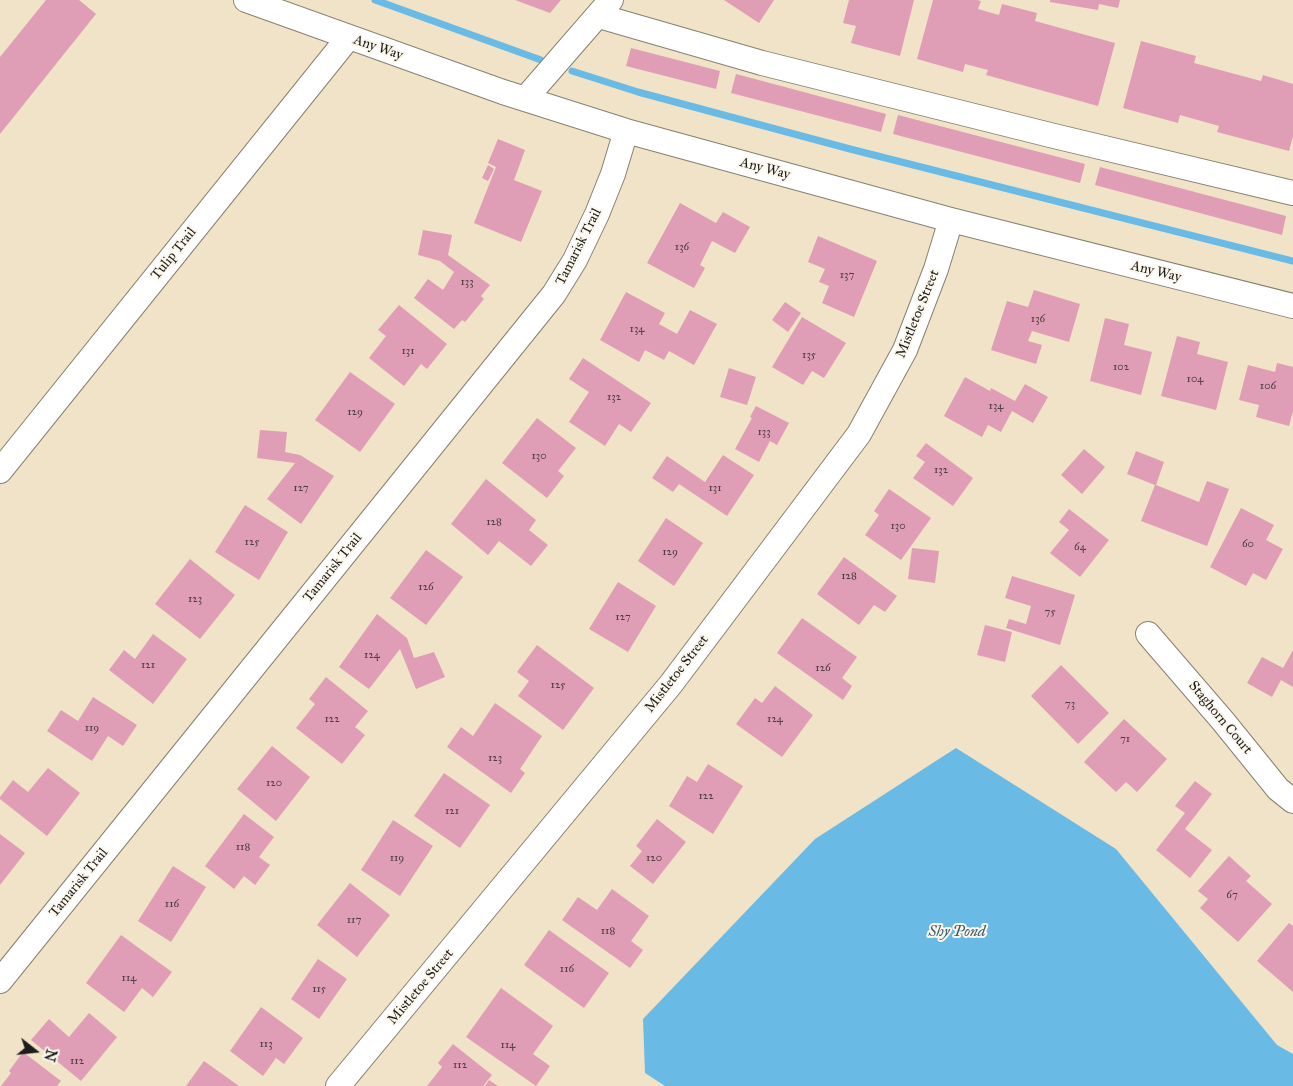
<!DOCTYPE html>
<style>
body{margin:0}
#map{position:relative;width:1293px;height:1086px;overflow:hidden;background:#f1e3c7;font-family:"IM FELL Great Primer",serif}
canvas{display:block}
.north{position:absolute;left:10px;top:1026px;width:50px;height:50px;-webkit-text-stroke:4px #fbf7ec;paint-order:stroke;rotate:106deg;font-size:14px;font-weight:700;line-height:20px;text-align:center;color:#1c1c1c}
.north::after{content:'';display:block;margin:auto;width:18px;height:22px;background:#1c1c1c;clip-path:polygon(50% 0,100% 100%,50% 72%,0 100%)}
</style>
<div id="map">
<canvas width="1293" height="1086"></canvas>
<div class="north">N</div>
</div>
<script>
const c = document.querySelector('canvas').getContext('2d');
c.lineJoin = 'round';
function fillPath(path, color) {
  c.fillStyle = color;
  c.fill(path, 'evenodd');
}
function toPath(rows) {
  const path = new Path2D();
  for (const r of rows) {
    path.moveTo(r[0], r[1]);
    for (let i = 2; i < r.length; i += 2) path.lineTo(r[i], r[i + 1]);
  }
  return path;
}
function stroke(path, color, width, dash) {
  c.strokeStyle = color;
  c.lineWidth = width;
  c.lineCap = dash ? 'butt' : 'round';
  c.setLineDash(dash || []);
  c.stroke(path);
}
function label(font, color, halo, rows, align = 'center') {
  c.font = font + ' "IM FELL Great Primer",serif';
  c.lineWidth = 4;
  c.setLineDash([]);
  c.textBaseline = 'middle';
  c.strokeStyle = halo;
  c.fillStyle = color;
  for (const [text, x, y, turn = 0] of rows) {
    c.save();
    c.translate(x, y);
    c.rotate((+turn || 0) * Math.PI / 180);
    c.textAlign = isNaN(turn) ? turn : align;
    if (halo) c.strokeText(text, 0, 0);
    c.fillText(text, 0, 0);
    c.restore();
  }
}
const water = toPath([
 [956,748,1116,849,1277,1045,1293,1054,1293,1086,665,1086,645,1073,643,1019,815,839]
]);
const stream = toPath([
 [375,0,541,60],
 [572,71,638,92,850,149,1293,261]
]);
const building = toPath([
 [46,0,79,0,96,14,0,134,0,57],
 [515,0,561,0,550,13],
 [724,0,774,0,759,23],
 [849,0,914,0,900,56,851,43,856,26,843,23],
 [933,0,977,0,981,1,978,9,999,15,1002,4,1037,13,1035,21,1115,43,1098,106,986,75,988,70,965,64,963,72,917,59],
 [1050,0,1120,0,1118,8,1099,4,1098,10,1050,2],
 [1141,41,1196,56,1194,63,1261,81,1263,75,1293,84,1293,136,1289,151,1217,132,1219,126,1180,115,1178,123,1123,108],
 [631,48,720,71,716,89,626,66],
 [736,74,886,114,881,132,731,93],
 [898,115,1085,164,1080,183,893,134],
 [498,139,525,150,514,180,542,191,521,242,474,223,496,167,488,163],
 [488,165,494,169,488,181,482,178],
 [1100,167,1286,216,1282,235,1095,185],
 [680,203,716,223,723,212,750,227,735,253,712,241,700,265,705,268,694,288,647,263],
 [423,230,452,235,448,255,490,285,481,296,484,299,465,322,462,320,454,329,414,298,428,279,443,290,454,272,440,261,418,255],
 [818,236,877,261,854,317,822,303,829,286,819,282,825,269,808,262],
 [1034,290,1080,304,1069,342,1032,331,1028,341,1042,345,1036,364,991,350,1007,301,1028,307],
 [626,292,665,313,659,324,677,334,690,310,717,324,694,365,669,351,664,360,645,350,639,362,600,340],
 [785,302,801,313,788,332,772,320],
 [399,305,447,344,427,369,421,364,404,386,369,358,386,336,378,330],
 [802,317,846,343,824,378,812,371,803,385,772,367],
 [1105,318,1129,324,1124,345,1152,352,1141,395,1090,381],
 [1177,336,1200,342,1197,354,1228,362,1216,410,1161,396],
 [583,358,651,403,631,432,619,424,605,446,569,422,589,392,569,379],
 [1277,363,1293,367,1293,411,1289,426,1256,417,1259,405,1239,400,1248,365,1275,372],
 [729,368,756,377,747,405,720,397],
 [350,372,395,404,360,452,315,420],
 [965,377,990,391,991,388,1015,401,1025,384,1048,397,1033,423,1012,411,1001,432,988,425,982,437,944,416],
 [756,406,789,423,777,445,770,441,759,462,735,449,752,418,750,417],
 [537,418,576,448,558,471,564,476,547,498,502,463],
 [260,430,287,432,285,452,300,455,334,476,301,524,267,499,295,463,257,458],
 [926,443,973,478,953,506,913,478,925,462,916,456],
 [1084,449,1105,467,1082,494,1061,475],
 [1136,451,1164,462,1156,485,1199,502,1207,481,1229,489,1207,546,1141,521,1155,485,1127,474],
 [723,455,754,475,727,516,679,484,673,492,652,478,667,456,705,482],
 [486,479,536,520,529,530,548,545,531,566,499,541,488,555,451,524],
 [889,489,931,518,901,560,865,535,879,515,874,511],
 [245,505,288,532,259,580,215,552],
 [1241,508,1274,525,1266,540,1283,549,1266,580,1253,573,1246,586,1210,567],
 [1069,509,1109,540,1080,577,1050,553,1069,530,1059,522],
 [666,518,703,543,674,586,638,561],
 [912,548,939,551,935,583,908,579],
 [426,550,463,577,426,625,390,598],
 [844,557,897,596,885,612,874,605,859,625,817,594],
 [190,559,235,595,200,639,155,604],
 [1012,576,1075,595,1060,645,1006,628,1009,619,1026,624,1031,606,1005,598],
 [618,582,656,606,628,652,589,629],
 [377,614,407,638,414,658,434,652,445,677,416,689,400,649,369,689,339,667],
 [802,618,857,657,842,678,852,686,843,700,777,653],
 [985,625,1012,632,1005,662,977,655],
 [153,634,187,659,153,704,109,670,124,650,135,659],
 [537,645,594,688,563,730,518,696,529,681,517,672],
 [1293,650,1293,687,1281,680,1272,697,1247,683,1262,657,1283,668],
 [1061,665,1109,713,1078,744,1031,696],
 [326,677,368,711,355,727,365,735,342,764,296,728,315,704,309,699],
 [775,686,813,715,782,757,736,724,755,698,762,703],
 [93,697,137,725,123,746,108,736,92,761,47,731,61,710,78,721],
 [495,703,542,736,520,769,525,773,511,793,447,747,461,727,473,736],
 [1124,719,1167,759,1137,792,1126,782,1116,792,1084,762],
 [272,746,310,777,276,821,237,789],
 [708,764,743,786,713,834,669,806,687,776,697,782],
 [48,768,80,793,47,836,0,799,0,797,13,780,28,792],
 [444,773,490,805,460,848,414,816],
 [1195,781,1212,794,1185,829,1212,850,1190,878,1156,850,1185,813,1175,806],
 [244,814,274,837,259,857,270,865,255,885,244,876,234,889,205,866],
 [657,819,686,842,653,884,630,866,642,851,636,846],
 [393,820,433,846,400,896,361,870],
 [0,834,25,853,0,885],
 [1229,856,1251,876,1246,881,1272,904,1238,942,1200,908,1208,899,1198,891],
 [173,866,206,887,171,942,138,921],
 [350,883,390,915,357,957,317,925],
 [612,889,649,916,631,941,643,950,630,968,562,920,578,897,597,910],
 [1289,923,1293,926,1293,992,1257,961],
 [549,930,609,973,584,1008,524,965],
 [121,935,172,972,153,997,142,988,124,1012,86,983],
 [318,959,347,979,319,1019,291,999],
 [501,988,553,1026,533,1054,550,1066,536,1086,466,1037],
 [261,1007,303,1038,284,1064,276,1058,263,1076,230,1051],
 [89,1013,117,1037,81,1081,31,1040,49,1019,69,1037],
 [453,1044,492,1075,483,1086,427,1086,442,1067,438,1063],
 [23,1052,61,1081,57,1086,1,1086,11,1073,9,1071],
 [204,1061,239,1086,186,1086],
 [489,1080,498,1086,485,1086]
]);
const minor = toPath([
 [246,0,503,92,626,131,951,220,1293,306],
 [599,16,762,63,1054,136,1293,193],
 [525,99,611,0],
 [0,471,348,38],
 [1148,634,1223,721,1278,789,1293,801],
 [0,981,554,294,575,260,597,214,613,174,626,131],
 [338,1086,671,684,859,434,905,350,936,269,951,220]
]);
const numberNames = [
 ["136",682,247],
 ["137",847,275],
 ["133",467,282],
 ["136",1038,319],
 ["134",637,329],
 ["131",408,351],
 ["135",809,355],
 ["102",1121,367],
 ["104",1195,379],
 ["106",1268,386],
 ["132",614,397],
 ["134",996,406],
 ["129",355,412],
 ["133",764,432],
 ["130",539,456],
 ["132",941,470],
 ["127",301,488],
 ["131",715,488],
 ["128",494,522],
 ["130",898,526],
 ["125",252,542],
 ["60",1248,544],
 ["64",1080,547],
 ["129",670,552],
 ["128",849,576],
 ["126",426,587],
 ["123",195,599],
 ["75",1050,612],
 ["127",623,617],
 ["124",372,655],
 ["121",148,665],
 ["126",823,668],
 ["125",558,685],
 ["73",1070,704],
 ["122",332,719],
 ["124",775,719],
 ["119",92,728],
 ["71",1125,739],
 ["123",495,758],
 ["120",274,783],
 ["122",706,796],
 ["121",452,811],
 ["118",243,847],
 ["119",397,858],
 ["120",654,858],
 ["67",1232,895],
 ["116",172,904],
 ["117",354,920],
 ["118",608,931],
 ["116",567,969],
 ["114",129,978],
 ["115",319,989],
 ["113",266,1044],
 ["114",508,1045],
 ["112",77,1061],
 ["112",460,1065]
];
const streetNames = [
 ["Any Way",378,48,19],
 ["Any Way",765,169,15],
 ["Tamarisk Trail",579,247,-63],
 ["Tulip Trail",174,254,-51],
 ["Any Way",1156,272,14],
 ["Mistletoe Street",918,314,-68],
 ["Tamarisk Trail",333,568,-51],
 ["Mistletoe Street",677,674,-52],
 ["Staghorn Court",1220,718,50],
 ["Tamarisk Trail",79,883,-51],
 ["Mistletoe Street",421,987,-50]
];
const waterNames = [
 ["Shy Pond",957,932]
];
fillPath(water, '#69bae4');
stroke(stream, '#69bae4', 7);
fillPath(building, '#df9eb5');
stroke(minor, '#868072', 26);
stroke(minor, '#fff', 24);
label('11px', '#4d3c42', null, numberNames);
label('14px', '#1c1c1c', '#fbf7ec', streetNames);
label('italic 15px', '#3b5b6c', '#fbf7ec', waterNames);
</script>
